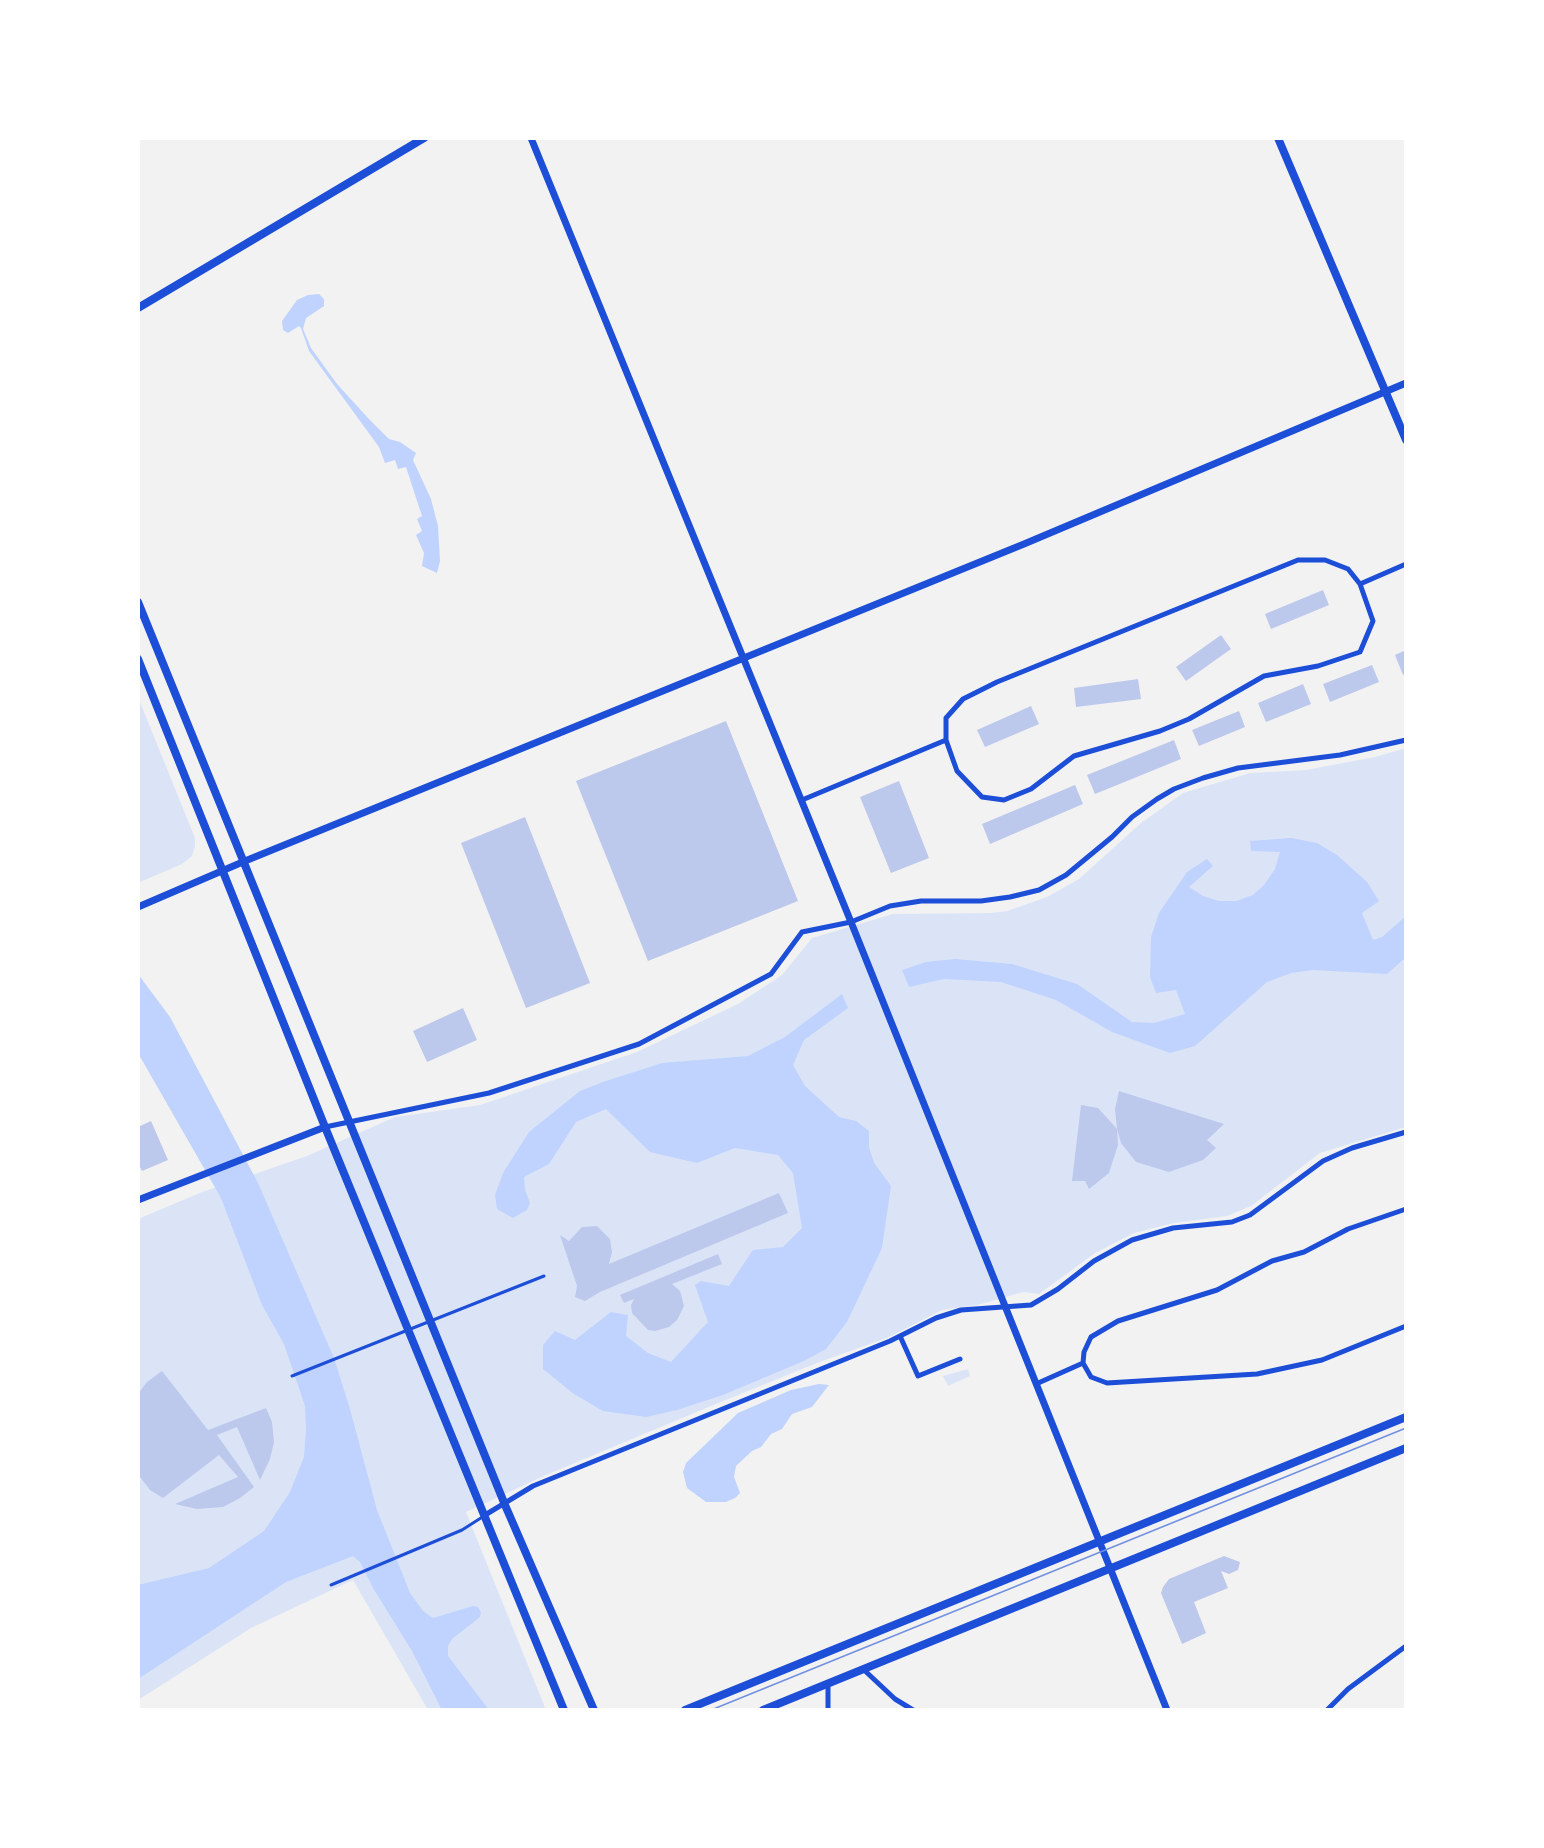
<!DOCTYPE html>
<style>
body{margin:0}
#map{position:relative;width:1544px;height:1848px;overflow:hidden;background:#f2f2f2;font-family:"Open Sans",sans-serif}
canvas{display:block}
.frame{position:absolute;inset:0;border:140px solid #fff;pointer-events:none}
</style>
<div id="map">
<canvas width="1544" height="1848"></canvas>
<div class="frame"></div>
</div>
<script>
const c = document.querySelector('canvas').getContext('2d');
c.lineJoin = 'round';
function fillPath(path, color) {
  c.fillStyle = color;
  c.fill(path, 'evenodd');
}
function toPath(rows) {
  const path = new Path2D();
  for (const r of rows) {
    path.moveTo(r[0], r[1]);
    for (let i = 2; i < r.length; i += 2) path.lineTo(r[i], r[i + 1]);
  }
  return path;
}
function stroke(path, color, width, dash) {
  c.strokeStyle = color;
  c.lineWidth = width;
  c.lineCap = dash ? 'butt' : 'round';
  c.setLineDash(dash || []);
  c.stroke(path);
}
const green = toPath([
 [138,697,195,838,195,846,192,856,182,864,138,883],
 [1406,748,1406,1127,1320,1153,1251,1206,1227,1216,1174,1223,1134,1233,1095,1253,1039,1294,1023,1292,978,1305,942,1310,887,1338,822,1361,711,1406,546,1475,466,1512,546,1710,428,1710,353,1580,251,1628,138,1700,138,1219,202,1192,307,1156,395,1117,480,1105,637,1052,738,1004,782,975,812,938,893,914,991,913,1007,911,1047,897,1079,879,1141,823,1183,793,1250,773,1306,770,1375,757],
 [968,1369,970,1376,948,1386,943,1376]
]);
const water = toPath([
 [319,294,324,299,324,306,306,318,303,329,311,348,337,384,368,418,389,439,400,442,416,453,413,460,431,499,438,526,440,561,437,573,422,566,424,553,416,535,422,531,417,519,422,516,406,467,398,469,395,460,385,463,379,447,309,351,301,328,299,326,288,333,283,330,282,321,297,300,308,295],
 [1292,838,1317,843,1337,855,1367,882,1379,901,1362,913,1373,940,1382,937,1406,916,1406,957,1387,974,1313,970,1291,973,1267,982,1195,1046,1170,1053,1112,1032,1056,1000,1001,982,944,979,909,987,902,970,926,962,955,959,1012,964,1077,984,1132,1022,1154,1023,1185,1014,1176,990,1156,993,1150,977,1151,937,1159,913,1187,872,1207,859,1213,866,1189,887,1203,896,1219,901,1236,901,1253,895,1264,885,1275,869,1280,852,1251,851,1250,841],
 [138,974,170,1017,258,1183,334,1358,350,1409,377,1510,410,1593,423,1611,433,1618,473,1606,478,1607,481,1612,480,1617,452,1639,448,1646,448,1656,489,1710,442,1710,412,1651,373,1588,360,1562,353,1556,286,1582,138,1679,138,1585,209,1568,264,1531,290,1492,304,1457,306,1430,305,1406,284,1344,262,1305,221,1198,138,1053],
 [842,994,848,1008,804,1040,793,1065,805,1086,839,1117,856,1121,869,1131,869,1147,874,1163,891,1186,882,1248,847,1322,826,1349,806,1360,723,1395,677,1410,646,1417,603,1411,574,1394,543,1369,543,1345,555,1331,575,1340,611,1312,628,1315,626,1336,648,1353,671,1362,708,1322,695,1285,701,1281,729,1286,753,1250,783,1247,802,1228,793,1173,778,1155,735,1148,697,1163,650,1152,606,1109,576,1122,549,1164,524,1177,525,1190,530,1203,527,1210,513,1218,497,1209,495,1195,503,1173,529,1132,580,1091,603,1082,662,1063,748,1056,785,1037],
 [819,1384,829,1385,812,1407,792,1414,782,1429,771,1434,761,1447,752,1451,736,1466,734,1477,740,1493,735,1498,726,1502,706,1502,687,1488,683,1472,686,1463,738,1413,791,1390]
]);
const building = toPath([
 [1323,590,1329,605,1271,629,1265,614],
 [1221,635,1231,649,1186,681,1176,667],
 [1406,650,1406,673,1403,675,1395,655],
 [1372,665,1379,682,1330,702,1323,684],
 [1138,679,1141,699,1076,707,1074,688],
 [1303,684,1311,704,1266,722,1258,703],
 [1031,706,1039,724,985,747,977,730],
 [1239,711,1245,727,1199,746,1192,730],
 [726,721,798,901,648,961,576,781],
 [1174,740,1181,759,1095,794,1087,775],
 [899,781,929,858,891,873,860,797],
 [1075,785,1083,804,990,844,982,824],
 [525,817,590,983,526,1008,461,843],
 [463,1008,477,1040,427,1062,413,1031],
 [1119,1091,1224,1124,1207,1140,1216,1148,1203,1160,1169,1172,1136,1162,1121,1143,1117,1129,1118,1145,1109,1173,1089,1189,1085,1181,1072,1181,1081,1105,1098,1108,1117,1129,1115,1109],
 [138,1120,140,1126,151,1121,168,1160,142,1171,138,1163],
 [779,1193,788,1213,600,1292,585,1301,575,1297,577,1286,560,1235,569,1241,582,1227,597,1226,610,1239,612,1252,609,1264],
 [718,1254,722,1264,672,1284,680,1291,684,1306,677,1320,669,1327,655,1331,648,1330,632,1313,631,1305,634,1299,624,1303,620,1295],
 [162,1371,208,1430,266,1408,272,1422,274,1442,270,1459,260,1480,237,1427,217,1435,254,1487,240,1498,223,1507,197,1509,175,1504,238,1477,219,1455,163,1498,150,1490,140,1477,138,1394,147,1382],
 [1224,1556,1240,1562,1238,1570,1229,1574,1221,1571,1228,1588,1194,1602,1206,1633,1182,1644,1161,1593,1163,1587,1169,1579]
]);
const service = toPath([
 [292,1376,544,1276],
 [331,1585,462,1530,484,1516]
]);
const minor = toPath([
 [1298,560,1325,560,1348,569,1360,584,1373,621,1360,652,1318,666,1264,676,1189,719,1160,731,1074,756,1031,789,1004,800,982,797,957,771,946,740,946,718,963,699,997,682,1298,560],
 [1360,584,1406,564],
 [802,800,946,740],
 [325,1127,489,1093,639,1044,771,974,802,932,851,922,890,906,921,901,981,901,1010,897,1039,890,1066,875,1112,837,1132,817,1157,799,1174,789,1203,778,1238,768,1340,755,1406,740],
 [900,1336,918,1376,960,1359],
 [1083,1363,1084,1352,1091,1337,1118,1321,1217,1290,1272,1261,1304,1252,1348,1229,1406,1209],
 [1036,1384,1083,1363,1091,1377,1107,1383,1257,1374,1322,1360,1406,1326],
 [485,1515,533,1486,890,1341,936,1318,961,1310,1031,1305,1058,1289,1094,1261,1132,1240,1173,1228,1232,1222,1250,1215,1323,1161,1352,1148,1406,1132],
 [863,1669,895,1699,913,1710],
 [828,1710,828,1683],
 [1327,1710,1348,1689,1406,1646]
]);
const tertiary = toPath([
 [531,138,851,922,1167,1710],
 [138,907,245,861,1024,544,1406,383],
 [138,1200,325,1127]
]);
const secondary = toPath([
 [1278,138,1406,440],
 [138,308,424,138],
 [138,602,505,1505,594,1710],
 [138,659,325,1127,564,1710],
 [685,1710,1406,1417],
 [763,1710,1406,1448]
]);
const tram = toPath([
 [711,1710,1406,1428]
]);
fillPath(green, '#dbe4f7');
fillPath(water, '#bfd3fe');
fillPath(building, '#bdc9ec');
stroke(service, '#1d4ed8', 3);
stroke(minor, '#1d4ed8', 5);
stroke(tertiary, '#1d4ed8', 7);
stroke(secondary, '#1d4ed8', 8);
stroke(tram, '#7290e2', 1.5);
</script>
